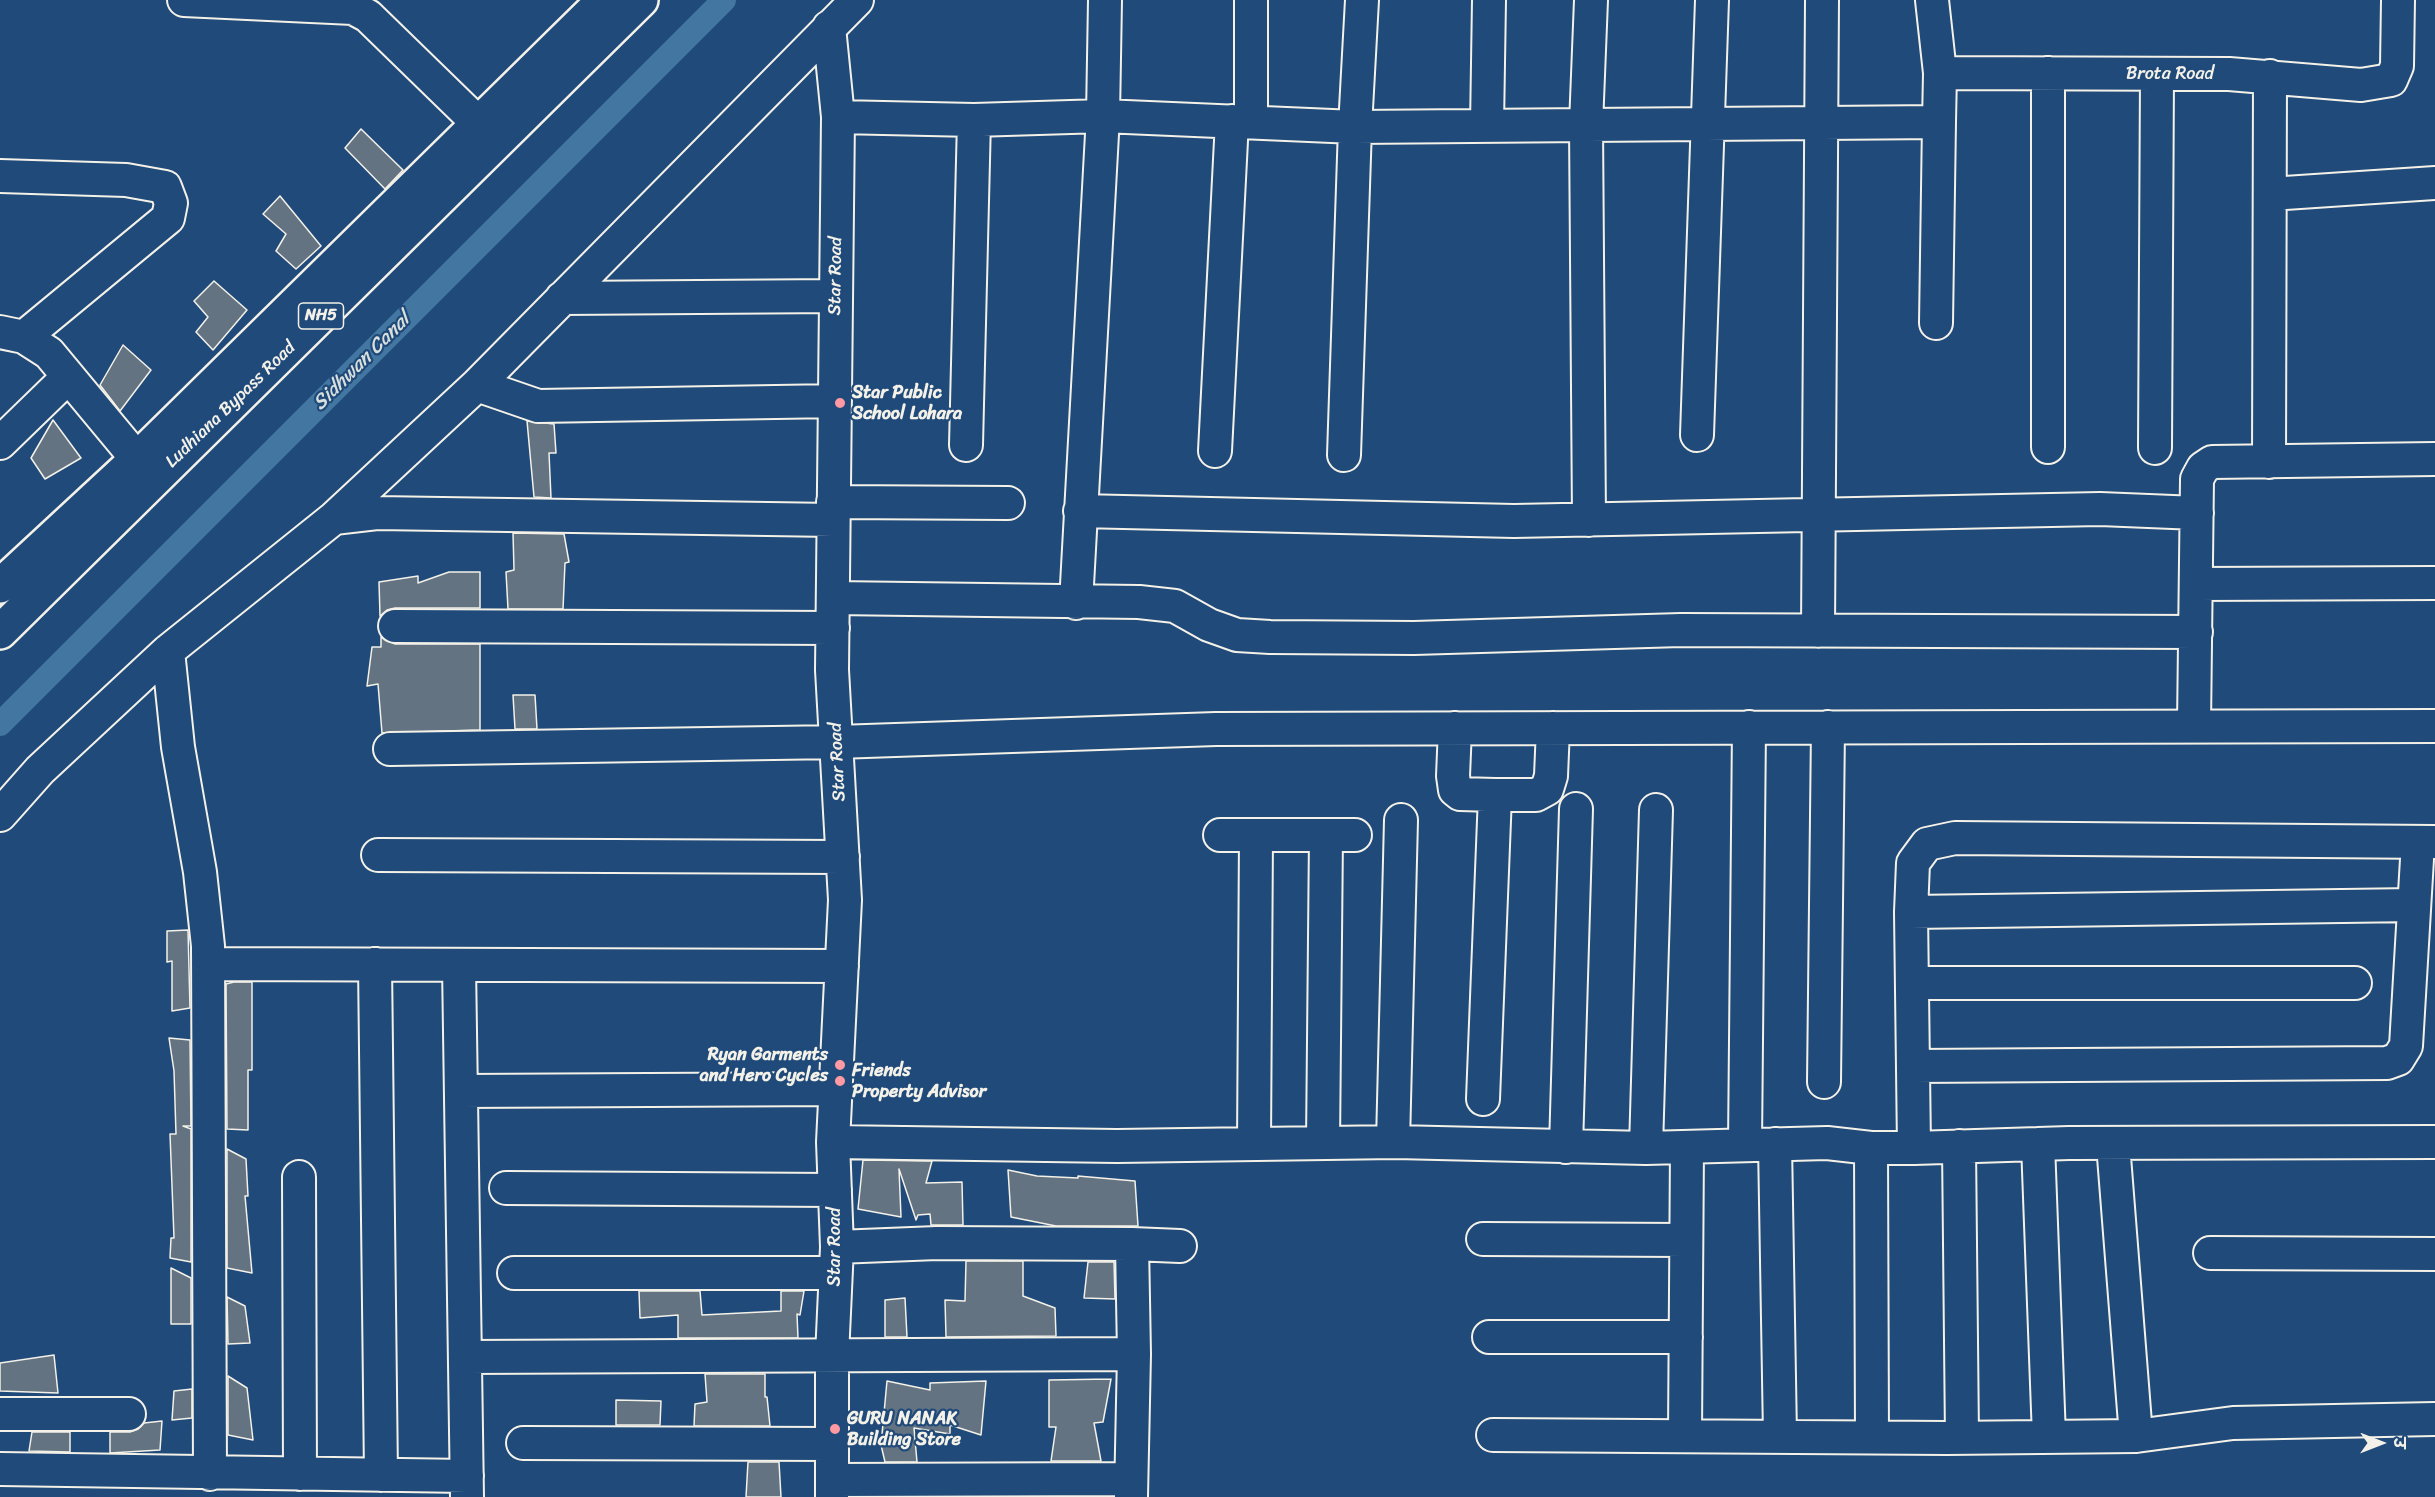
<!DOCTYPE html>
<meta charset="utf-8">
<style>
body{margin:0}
#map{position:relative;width:2435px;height:1497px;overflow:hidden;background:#1f4a7a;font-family:Sriracha,"Playpen Sans Deva",sans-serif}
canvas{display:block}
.north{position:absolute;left:2351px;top:1413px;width:60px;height:60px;-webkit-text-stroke:4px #1f4a7a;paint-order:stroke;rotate:90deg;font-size:16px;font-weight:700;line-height:24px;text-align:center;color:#f4f1e8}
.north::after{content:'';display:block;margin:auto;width:21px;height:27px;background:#f4f1e8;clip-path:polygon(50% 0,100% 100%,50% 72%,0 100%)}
</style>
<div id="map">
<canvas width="2435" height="1497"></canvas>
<div class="north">उ</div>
</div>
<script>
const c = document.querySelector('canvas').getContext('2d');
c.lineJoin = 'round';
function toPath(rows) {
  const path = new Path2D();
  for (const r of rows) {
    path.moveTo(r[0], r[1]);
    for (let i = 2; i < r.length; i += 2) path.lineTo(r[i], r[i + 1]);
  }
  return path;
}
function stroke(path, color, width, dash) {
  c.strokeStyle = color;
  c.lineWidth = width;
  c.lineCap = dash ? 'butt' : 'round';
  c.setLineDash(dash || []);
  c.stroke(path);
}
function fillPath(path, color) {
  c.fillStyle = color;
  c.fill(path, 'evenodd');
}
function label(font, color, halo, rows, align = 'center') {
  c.font = font + ' Sriracha,sans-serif';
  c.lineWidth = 4.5;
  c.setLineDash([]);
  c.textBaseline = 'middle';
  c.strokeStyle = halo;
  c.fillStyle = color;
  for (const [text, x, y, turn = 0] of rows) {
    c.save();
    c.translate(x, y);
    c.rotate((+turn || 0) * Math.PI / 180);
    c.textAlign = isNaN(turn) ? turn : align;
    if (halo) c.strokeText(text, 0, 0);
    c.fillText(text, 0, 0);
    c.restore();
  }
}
const canal = toPath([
 [0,724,724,0]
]);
const building = toPath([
 [361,129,403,170,385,189,345,148,361,129],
 [280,196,321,246,296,269,276,251,286,234,263,214,280,196],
 [214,281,247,310,213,350,196,332,208,317,194,301,214,281],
 [123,345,151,370,120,411,100,385,123,345],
 [53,420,81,458,45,479,31,458,53,420],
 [527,421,554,424,556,453,549,453,551,498,534,497,527,421],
 [513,533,564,534,569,562,565,563,563,609,508,609,506,572,514,570,513,533],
 [449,572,480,572,480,608,395,608,387,610,380,616,379,582,418,576,418,583,449,572],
 [381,637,395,644,480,644,480,730,382,733,378,684,367,686,372,647,381,647,381,637],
 [513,695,535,695,537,729,515,729,513,695],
 [188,930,190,1008,172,1011,172,961,167,962,167,931,188,930],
 [234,982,252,982,252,1070,248,1070,248,1130,227,1129,226,984,234,982],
 [169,1038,190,1040,191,1126,183,1126,191,1129,191,1262,170,1258,171,1238,174,1238,170,1134,176,1134,174,1071,169,1038],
 [227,1149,246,1159,248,1196,245,1196,252,1273,227,1268,227,1149],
 [863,1160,932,1161,926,1183,962,1182,963,1225,931,1225,930,1214,918,1215,916,1220,899,1169,901,1217,858,1209,863,1160],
 [1008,1170,1037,1176,1078,1178,1078,1176,1135,1181,1138,1226,1056,1226,1011,1217,1008,1170],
 [966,1261,1023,1261,1023,1296,1055,1308,1056,1336,946,1337,945,1300,965,1301,966,1261],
 [1088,1262,1114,1262,1115,1299,1084,1298,1088,1262],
 [171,1268,191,1278,191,1324,171,1324,171,1268],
 [639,1291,700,1291,702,1315,781,1311,781,1291,804,1291,800,1315,797,1314,798,1338,678,1338,678,1315,640,1318,639,1291],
 [227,1297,245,1306,250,1343,228,1344,227,1297],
 [905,1298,907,1337,885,1337,885,1300,905,1298],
 [54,1355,58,1393,0,1391,0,1363,54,1355],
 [705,1374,765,1374,765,1397,767,1397,770,1426,694,1426,695,1404,707,1402,705,1374],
 [228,1376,247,1388,253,1440,228,1435,228,1376],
 [1111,1379,1103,1422,1094,1423,1101,1461,1051,1461,1056,1427,1049,1427,1049,1380,1111,1379],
 [887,1381,930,1390,930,1383,986,1381,981,1435,950,1425,950,1434,914,1428,917,1462,885,1462,881,1445,887,1381],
 [192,1389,192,1418,172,1420,174,1391,192,1389],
 [616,1400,661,1401,660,1425,616,1425,616,1400],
 [162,1421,160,1450,110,1453,110,1432,130,1432,138,1429,144,1423,162,1421],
 [32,1432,70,1432,70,1452,29,1451,32,1432],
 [748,1462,779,1462,781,1497,746,1497,748,1462]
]);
const minor = toPath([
 [184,0,353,8,368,16,479,124],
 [1362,0,1355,127,1939,122,1940,73],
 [1932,0,1940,73,2229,74,2361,85,2391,80,2397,66,2398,0],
 [829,27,838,117,832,670,845,900,833,1142,837,1247,832,1356,832,1497],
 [2048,73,2048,447],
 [838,117,974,120,1103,116,1355,127,1344,455],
 [1251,122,1251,0],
 [1487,126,1489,0],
 [0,176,126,180,165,187,171,203,168,218,24,337],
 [2270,194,2435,183],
 [562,298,836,296],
 [1936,323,1939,122],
 [0,332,24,337,49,353,137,459],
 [477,385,538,406,835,401],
 [1697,435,1712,0],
 [0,443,67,378],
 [966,445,974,120],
 [2155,448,2157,74],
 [1215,451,1232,121],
 [2269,462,2270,76],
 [833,502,1008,503],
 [1080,511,1514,521,2100,509,2197,513],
 [334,518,377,513,833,520],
 [1589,520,1586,125,1591,0],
 [2197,584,2435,583],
 [834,598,1139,602,1175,606,1209,625,1237,635,1270,637,1414,638,1681,630,2196,632],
 [1076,603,1103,116,1105,0],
 [395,626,833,628],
 [1818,631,1822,0],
 [168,651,178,747,200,872,208,946,210,1474],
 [2194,725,2197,479,2203,468,2212,462,2435,459],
 [1455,728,1453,776,1455,790,1460,794,1495,795,1536,795,1547,789,1551,776,1553,728],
 [390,749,837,742,1216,729,2435,726],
 [0,815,40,770,168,651,334,518,477,385,857,0],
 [1220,835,1355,835],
 [378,855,843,857],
 [1911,912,2414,905],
 [208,964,842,966],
 [375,964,381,1475],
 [459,965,467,1497],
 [1912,983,2355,983],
 [1913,1066,2387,1063,2398,1059,2406,1046,2418,842],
 [1824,1082,1828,727],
 [462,1091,836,1089],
 [1483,1099,1495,795],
 [833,1142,1117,1146,1396,1142,1646,1148,1827,1143,1871,1148,1914,1148,2069,1143,2435,1142],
 [1393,1142,1401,820],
 [1323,1143,1326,835],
 [1254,1144,1256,835],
 [1775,1144,1780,1436],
 [2038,1144,2049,1437],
 [2113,1144,2136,1436],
 [1745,1145,1749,727],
 [1959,1146,1962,1438],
 [1566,1147,1576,809],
 [1646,1148,1656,810],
 [1871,1148,1872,1437],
 [1914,1148,1911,912,1913,863,1927,844,1955,838,2435,842],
 [299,1177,300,1474],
 [506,1188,835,1190],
 [1483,1239,1686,1240],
 [1132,1244,1180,1246],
 [837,1247,937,1243,1132,1244,1134,1354,1131,1497],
 [2210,1253,2435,1254],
 [514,1273,835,1273],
 [1489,1337,1686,1337],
 [466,1357,1134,1354],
 [0,1414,129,1414],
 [1685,1434,1687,1147],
 [1493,1435,1947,1438,2136,1436,2233,1423,2435,1419],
 [523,1443,832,1444],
 [0,1469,467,1476],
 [832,1480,1131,1479]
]);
const highway = toPath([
 [0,586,137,459,604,0],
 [0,632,641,0]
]);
const markers = [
 [840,403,6,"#ff9aa2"],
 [840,1065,6,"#ff9aa2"],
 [840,1081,6,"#ff9aa2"],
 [835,1429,6,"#ff9aa2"]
];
const shields = [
 [321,316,45]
];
const shieldNames = [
 ["NH5",321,316]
];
const streetNames = [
 ["Brota Road",2170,74],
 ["Star Road",836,276,-89],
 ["Ludhiana Bypass Road",231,405,-44],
 ["Star Road",838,762,-93],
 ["Star Road",835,1247,-90]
];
const poiNames = [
 ["Star Public",852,393],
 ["School Lohara",852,414],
 ["Ryan Garments",828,1055,"right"],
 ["and Hero Cycles",828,1076,"right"],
 ["Friends",852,1071],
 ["Property Advisor",852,1092],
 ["GURU NANAK",847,1419],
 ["Building Store",847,1440]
];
const waterNames = [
 ["Sidhwan Canal",362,362,-45]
];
stroke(canal, '#4376a0', 24);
fillPath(building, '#637382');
stroke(building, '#f4f1e8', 1.5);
stroke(minor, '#f4f1e8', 36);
stroke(highway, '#f4f1e8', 38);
stroke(minor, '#1f4a7a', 32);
stroke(highway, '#1f4a7a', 33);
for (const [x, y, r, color] of markers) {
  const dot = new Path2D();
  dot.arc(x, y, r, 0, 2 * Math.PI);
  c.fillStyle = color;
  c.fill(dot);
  stroke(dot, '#1f4a7a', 2);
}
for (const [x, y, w] of shields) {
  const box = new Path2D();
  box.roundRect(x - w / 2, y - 13, w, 26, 4.5);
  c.fillStyle = '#1f4a7a';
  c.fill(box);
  stroke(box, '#f4f1e8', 1.5);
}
label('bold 16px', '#f4f1e8', null, shieldNames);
label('18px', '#f4f1e8', '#1f4a7a', streetNames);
label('bold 18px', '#f4f1e8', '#1f4a7a', poiNames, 'left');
label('italic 20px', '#d9dfdd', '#1f4a7a', waterNames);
</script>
